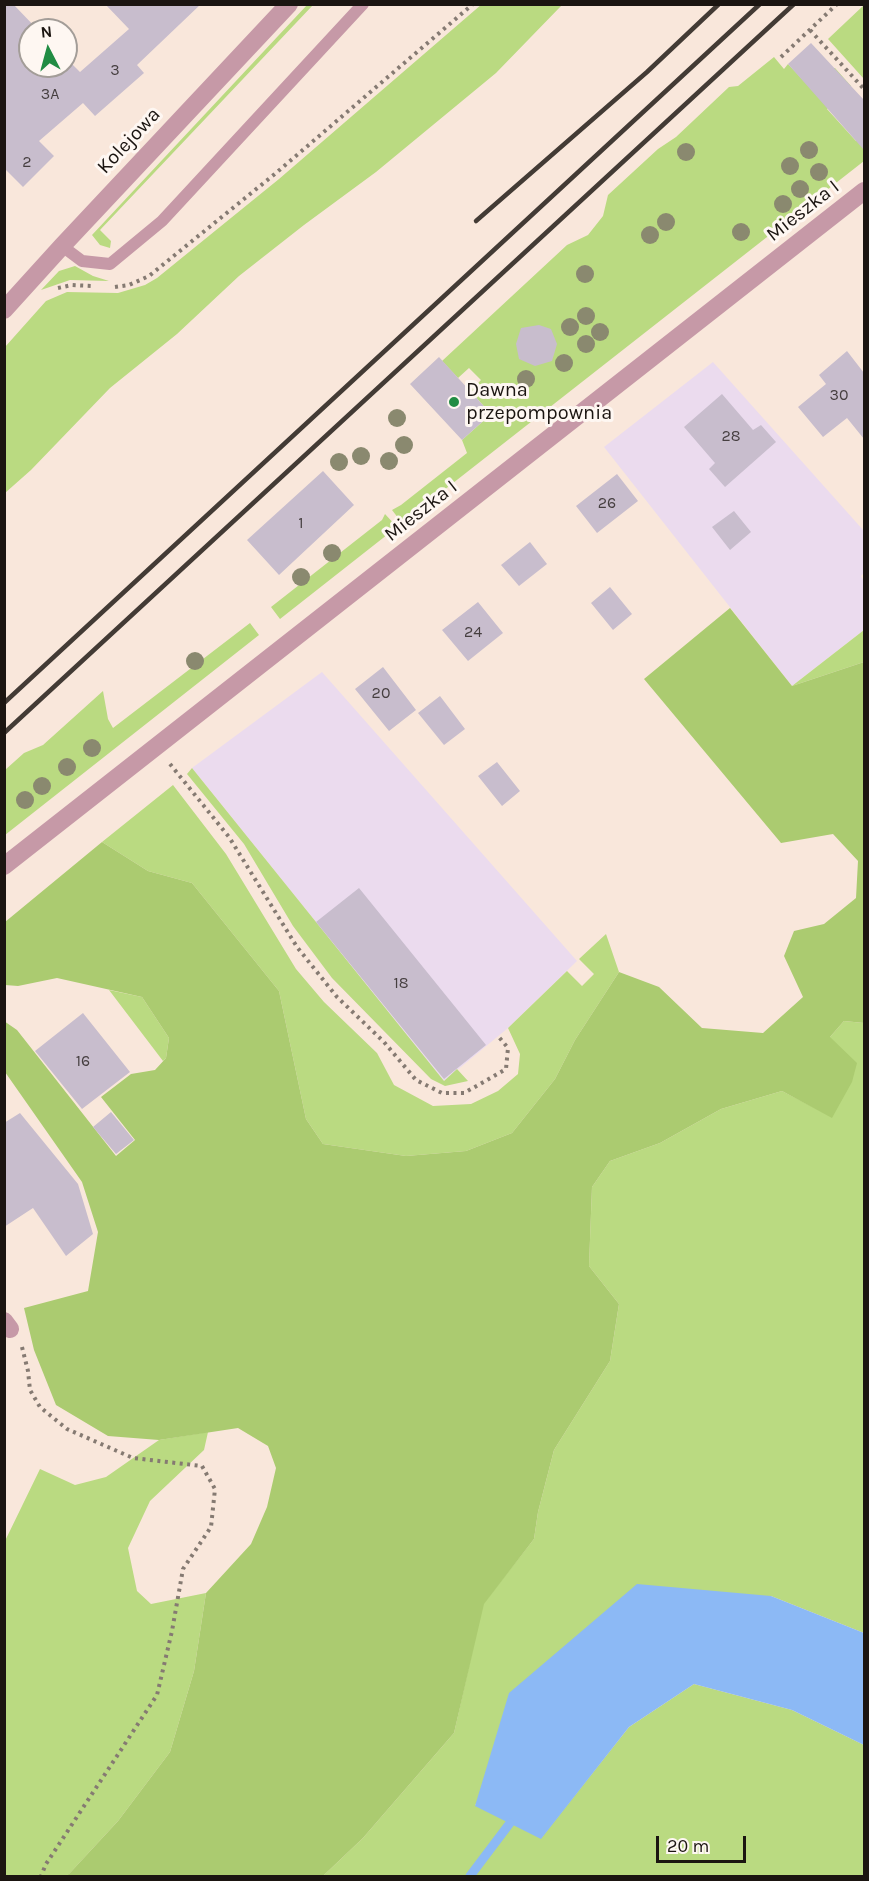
<!DOCTYPE html>
<style>
body{margin:0}
#map{position:relative;width:869px;height:1881px;overflow:hidden;background:#f9e7db;font-family:Karla,sans-serif}
canvas{display:block}
.frame{position:absolute;inset:0;border:6px solid #1b1511;pointer-events:none}
.north{position:absolute;left:18px;top:18px;width:60px;height:60px;box-sizing:border-box;background:#fef7f2;border:2px solid #a39d98;border-radius:50%;rotate:354deg;font-size:16px;font-weight:700;line-height:24px;text-align:center;color:#1b1511}
.north::after{content:'';display:block;margin:auto;width:21px;height:27px;background:#218c43;clip-path:polygon(50% 0,100% 100%,50% 72%,0 100%)}
.scale{position:absolute;left:656px;top:1836px;width:90px;height:27px;box-sizing:border-box;border:3px solid #1b1511;border-top:0;padding-left:8px;font-size:18px;line-height:21px;white-space:nowrap;color:#1b1511;-webkit-text-stroke:4px #fef7f2;paint-order:stroke}
</style>
<div id="map">
<canvas width="869" height="1881"></canvas>
<div class="frame"></div>
<div class="north">N</div>
<div class="scale">20 m</div>
</div>
<script>
const c = document.querySelector('canvas').getContext('2d');
c.lineJoin = 'round';
function fillPath(path, color) {
  c.fillStyle = color;
  c.fill(path, 'evenodd');
}
function toPath(rows) {
  const path = new Path2D();
  for (const r of rows) {
    path.moveTo(r[0], r[1]);
    for (let i = 2; i < r.length; i += 2) path.lineTo(r[i], r[i + 1]);
  }
  return path;
}
function stroke(path, color, width, dash) {
  c.strokeStyle = color;
  c.lineWidth = width;
  c.lineCap = dash ? 'butt' : 'round';
  c.setLineDash(dash || []);
  c.stroke(path);
}
function label(font, color, halo, rows, align = 'center') {
  c.font = font + ' Karla,sans-serif';
  c.lineWidth = 6;
  c.setLineDash([]);
  c.textBaseline = 'middle';
  c.strokeStyle = halo;
  c.fillStyle = color;
  for (const [text, x, y, turn = 0] of rows) {
    c.save();
    c.translate(x, y);
    c.rotate((+turn || 0) * Math.PI / 180);
    c.textAlign = isNaN(turn) ? turn : align;
    if (halo) c.strokeText(text, 0, 0);
    c.fillText(text, 0, 0);
    c.restore();
  }
}
const commercial = toPath([
 [713,362,864,531,864,573,861,576,864,581,864,630,792,686,604,447],
 [322,672,577,961,508,1028,444,1081,192,768]
]);
const green = toPath([
 [482,4,562,5,496,73,376,172,304,225,239,276,177,334,110,388,31,470,5,493,5,347,46,301,67,292,118,293,145,285,157,278,279,179],
 [307,5,313,5,100,230,111,241,110,248,100,245,92,235],
 [864,5,864,79,828,39],
 [774,57,784,69,788,64,806,83,827,68,835,68,851,86,827,109,856,141,864,133,864,161,402,523,392,510,401,505,467,453,462,440,491,414,470,391,481,380,469,368,458,378,442,361,567,245,588,235,603,216,608,195,658,149,676,137,729,87,738,86],
 [75,266,93,276,109,281,70,280,41,290,59,271],
 [385,514,397,527,280,619,271,607,382,520],
 [250,623,259,635,5,835,5,770,24,753,43,745,103,691,108,719,113,728],
 [864,630,864,662,792,686],
 [192,768,444,1081,457,1069,468,1081,445,1086,431,1079,332,978,293,926,244,844,187,774],
 [173,785,226,854,296,969,324,1002,377,1053,394,1085,433,1106,471,1104,498,1091,518,1074,520,1054,508,1028,567,971,582,986,594,974,579,959,606,934,619,972,575,1040,555,1079,512,1133,466,1151,406,1156,323,1144,306,1119,279,991,192,883,148,871,102,842],
 [109,990,142,997,169,1038,166,1058,163,1061],
 [844,1021,864,1023,864,1633,771,1596,475,1805,541,1838,629,1727,694,1684,792,1710,864,1745,864,1876,323,1876,363,1838,454,1733,483,1604,534,1539,538,1512,554,1450,610,1361,619,1304,589,1266,592,1187,610,1161,660,1143,721,1109,782,1091,832,1117,830,1037],
 [208,1432,204,1450,150,1501,128,1548,137,1591,151,1604,206,1593,194,1671,170,1752,118,1821,69,1874,69,1876,5,1876,4,1543,40,1469,75,1485,106,1477,159,1440]
]);
const forest = toPath([
 [730,608,792,686,864,662,864,1023,844,1021,830,1037,857,1063,852,1082,832,1118,782,1091,721,1109,660,1143,610,1161,592,1187,589,1266,619,1304,610,1361,554,1450,538,1512,534,1539,484,1604,454,1733,363,1838,323,1876,69,1876,68,1875,118,1821,170,1752,194,1671,206,1593,251,1544,267,1507,276,1468,268,1446,238,1428,159,1440,108,1436,56,1405,34,1350,24,1308,88,1291,98,1232,82,1182,5,1072,4,1021,17,1030,116,1156,135,1140,101,1097,131,1074,155,1070,166,1058,169,1038,142,997,57,978,18,986,5,985,5,922,102,842,148,871,192,883,279,991,306,1119,323,1144,406,1156,466,1151,512,1133,555,1079,575,1040,619,972,659,987,702,1028,763,1033,803,997,784,956,794,931,824,924,856,898,858,861,833,834,781,843,644,679]
]);
const water = toPath([
 [637,1584,771,1596,864,1633,864,1745,792,1710,694,1684,629,1727,541,1839,475,1806,509,1693]
]);
const stream = toPath([
 [470,1876,510,1823]
]);
const building = toPath([
 [4,4,13,4,38,30,30,30,30,66,66,66,66,58,80,72,129,29,105,4,201,4,137,65,144,73,95,116,83,103,39,141,54,156,23,187,4,168],
 [811,43,864,100,864,150,788,64],
 [539,325,551,329,557,344,552,361,535,366,519,359,516,344,521,328],
 [847,351,864,373,864,439,847,418,823,437,798,407,826,384,819,375],
 [439,357,491,414,462,440,410,384],
 [722,394,753,430,761,425,776,442,725,487,709,469,715,463,684,427],
 [323,471,354,505,279,575,247,540],
 [617,474,638,501,597,533,576,506],
 [734,511,751,532,730,550,712,527],
 [530,542,547,564,519,586,501,565],
 [610,587,632,614,613,630,591,603],
 [478,602,503,633,468,661,442,630],
 [383,667,416,710,389,731,355,689],
 [440,696,465,729,444,745,418,713],
 [497,762,520,791,502,806,478,776],
 [359,888,486,1045,444,1079,316,922],
 [83,1013,130,1072,82,1109,35,1051],
 [111,1112,134,1140,116,1154,93,1127],
 [20,1113,78,1184,93,1234,66,1256,33,1208,4,1227,4,1123]
]);
const path = toPath([
 [810,30,864,89],
 [781,57,837,4],
 [115,287,129,285,149,276,276,173,473,4],
 [58,288,72,285,92,286],
 [170,764,229,837,297,947,337,997,384,1042,416,1080,442,1093,464,1093,480,1084,506,1069,508,1048,498,1036],
 [22,1347,28,1371,30,1390,40,1407,67,1429,133,1458,202,1466,215,1489,211,1527,183,1569,172,1631,157,1695,46,1864,41,1876]
]);
const service = toPath([
 [62,246,82,261,110,264,162,221,363,4]
]);
const minor = toPath([
 [4,310,62,246,289,4],
 [4,866,864,191],
 [4,1321,10,1329]
]);
const rail = toPath([
 [476,221,647,72,719,4],
 [4,703,760,4],
 [4,733,794,4]
]);
const trees = [
 [809,150],
 [686,152],
 [790,166],
 [819,172],
 [800,189],
 [783,204],
 [666,222],
 [741,232],
 [650,235],
 [585,274],
 [586,316],
 [570,327],
 [600,332],
 [586,344],
 [564,363],
 [526,379],
 [397,418],
 [404,445],
 [361,456],
 [389,461],
 [339,462],
 [332,553],
 [301,577],
 [195,661],
 [92,748],
 [67,767],
 [42,786],
 [25,800]
];
const markers = [
 [454,402,6,"#218c43"]
];
const numberNames = [
 ["3",115,70],
 ["3A",50,94],
 ["2",27,162],
 ["30",839,395],
 ["28",731,436],
 ["26",607,503],
 ["1",301,523],
 ["24",473,632],
 ["20",381,693],
 ["18",401,983],
 ["16",83,1061]
];
const streetNames = [
 ["Kolejowa",129,141,-47],
 ["Mieszka I",803,211,-38],
 ["Mieszka I",421,511,-38]
];
const poiNames = [
 ["Dawna",466,390],
 ["przepompownia",466,413]
];
fillPath(commercial, '#ebdbee');
fillPath(green, '#bada81');
fillPath(forest, '#abcb70');
fillPath(water, '#8cb9f5');
stroke(stream, '#8cb9f5', 9);
fillPath(building, '#c8bdcd');
stroke(path, '#857a72', 4, [3, 4.5]);
stroke(service, '#c699a7', 12);
stroke(minor, '#c699a7', 18);
stroke(rail, '#433b35', 4.5);
c.fillStyle = '#8a896f';
for (const [x, y] of trees) {
  c.beginPath();
  c.arc(x, y, 9, 0, 2 * Math.PI);
  c.fill();
}
for (const [x, y, r, color] of markers) {
  const dot = new Path2D();
  dot.arc(x, y, r, 0, 2 * Math.PI);
  c.fillStyle = color;
  c.fill(dot);
  stroke(dot, '#fef7f2', 2);
}
label('16px', '#463f40', null, numberNames);
label('20px', '#1b1511', '#fef7f2', streetNames);
label('20px', '#1b1511', '#fef7f2', poiNames, 'left');
</script>
